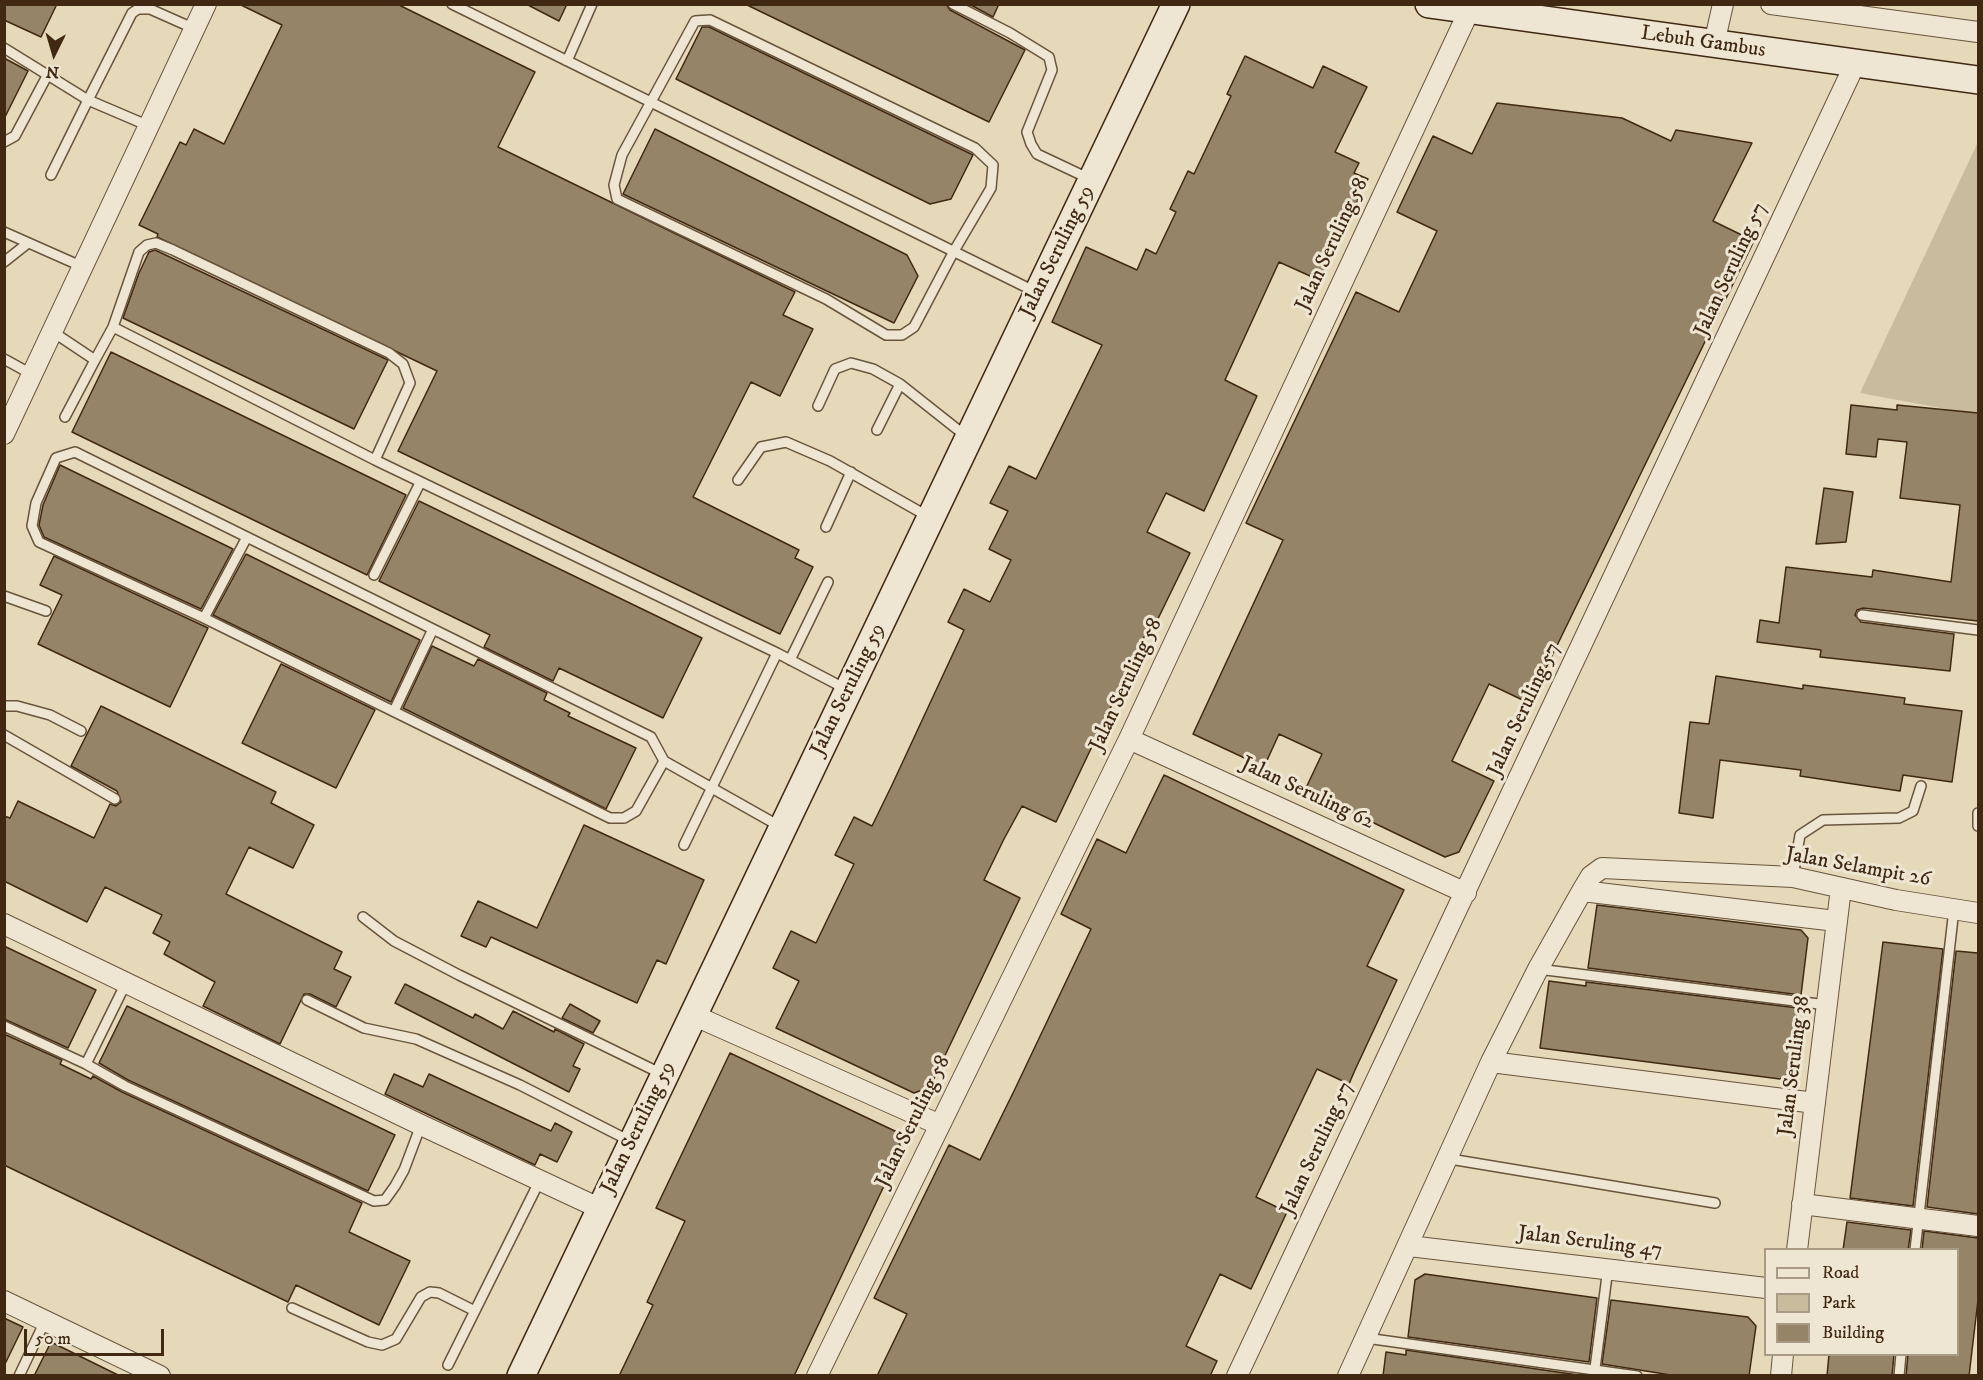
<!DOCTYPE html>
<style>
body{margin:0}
#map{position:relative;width:1983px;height:1380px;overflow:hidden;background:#e5d9ba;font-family:"IM FELL DW Pica",serif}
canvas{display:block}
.frame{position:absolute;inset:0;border:6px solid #402812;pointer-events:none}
.legend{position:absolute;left:1764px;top:1248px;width:195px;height:108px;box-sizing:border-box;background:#eee6d2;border:2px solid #a89a85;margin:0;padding:8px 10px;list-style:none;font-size:18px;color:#402812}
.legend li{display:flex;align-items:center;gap:12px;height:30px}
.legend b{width:30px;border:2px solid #a89a85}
.north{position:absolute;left:24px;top:24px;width:60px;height:60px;-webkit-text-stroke:4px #eee6d2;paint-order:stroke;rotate:185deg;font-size:16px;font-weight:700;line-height:24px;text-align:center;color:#402812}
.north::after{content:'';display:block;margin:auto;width:21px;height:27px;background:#402812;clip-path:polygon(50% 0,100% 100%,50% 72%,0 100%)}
.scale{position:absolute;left:24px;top:1329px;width:140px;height:27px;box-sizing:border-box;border:3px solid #402812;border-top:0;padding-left:8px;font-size:18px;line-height:21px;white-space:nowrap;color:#402812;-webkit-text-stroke:4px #eee6d2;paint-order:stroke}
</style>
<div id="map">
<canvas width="1983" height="1380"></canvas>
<div class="frame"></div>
<ul class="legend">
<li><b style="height:8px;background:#eee6d2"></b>Road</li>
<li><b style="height:16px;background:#c9bb9d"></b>Park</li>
<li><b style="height:16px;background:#968469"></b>Building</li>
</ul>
<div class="north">N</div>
<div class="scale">50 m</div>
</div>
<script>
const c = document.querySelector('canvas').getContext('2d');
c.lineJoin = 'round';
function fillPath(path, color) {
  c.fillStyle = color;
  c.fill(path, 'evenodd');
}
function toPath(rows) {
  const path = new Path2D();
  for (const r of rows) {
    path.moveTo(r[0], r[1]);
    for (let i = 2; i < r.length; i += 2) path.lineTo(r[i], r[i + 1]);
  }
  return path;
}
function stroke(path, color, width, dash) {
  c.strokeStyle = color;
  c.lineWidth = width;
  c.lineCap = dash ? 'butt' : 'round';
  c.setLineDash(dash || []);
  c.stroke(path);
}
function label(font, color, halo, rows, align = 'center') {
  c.font = font + ' "IM FELL DW Pica",serif';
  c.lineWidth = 6;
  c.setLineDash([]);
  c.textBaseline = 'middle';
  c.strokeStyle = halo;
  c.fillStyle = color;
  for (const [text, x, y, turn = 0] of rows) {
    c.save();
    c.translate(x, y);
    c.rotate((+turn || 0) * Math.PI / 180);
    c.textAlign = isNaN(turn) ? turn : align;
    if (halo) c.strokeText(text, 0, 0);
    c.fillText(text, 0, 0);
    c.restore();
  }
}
const green = toPath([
 [1978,142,1978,415,1860,393]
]);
const building = toPath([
 [4,4,57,4,41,37,4,20,4,4],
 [239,4,397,4,535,72,498,147,795,292,783,315,813,329,780,396,751,382,693,497,799,550,795,558,813,567,780,634,398,451,437,371,157,237,158,234,139,225,180,142,186,145,194,129,224,144,282,25,239,4],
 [526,4,567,4,559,21,526,4],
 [745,4,946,4,950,10,1025,50,989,122,745,4],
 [969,4,999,4,993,17,969,4],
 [702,27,709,27,971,154,973,155,951,199,930,204,676,79,702,27],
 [1245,56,1313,88,1323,66,1367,87,1335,152,1359,163,1354,173,1368,179,1319,280,1279,262,1225,380,1257,396,1204,511,1166,493,1147,532,1190,553,1153,629,1149,627,1056,822,1022,806,1004,839,984,880,1020,898,930,1087,914,1093,776,1028,799,981,773,968,791,931,816,943,854,864,835,855,854,817,872,826,892,785,964,630,948,622,964,589,990,602,1011,560,989,549,1008,511,990,503,1009,466,1036,479,1102,345,1052,322,1086,247,1137,270,1146,249,1156,254,1176,212,1170,209,1188,171,1194,174,1231,96,1227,94,1245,56],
 [4,58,28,71,4,119,4,58],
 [1497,103,1622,118,1671,141,1676,130,1752,143,1713,221,1754,241,1529,703,1489,684,1452,761,1494,781,1459,852,1445,857,1305,790,1322,754,1279,734,1264,767,1193,734,1283,540,1246,523,1356,292,1399,312,1437,231,1397,212,1433,136,1472,154,1497,103],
 [655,129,907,255,918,276,894,323,623,194,655,129],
 [155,250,388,360,354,429,123,318,139,273,149,252,155,250],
 [111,352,406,495,367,575,72,432,111,352],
 [1851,405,1897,410,1897,405,1978,413,1978,621,1863,608,1857,610,1855,615,1861,622,1954,634,1950,671,1820,657,1821,650,1757,642,1760,620,1779,623,1786,567,1872,577,1873,570,1951,582,1960,505,1900,498,1907,442,1878,439,1876,457,1846,454,1851,405],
 [60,465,233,549,201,609,44,537,39,525,43,505,60,465],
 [1824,488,1853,492,1846,542,1816,544,1824,488],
 [419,501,702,638,663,718,559,668,553,681,484,647,490,635,379,581,419,501],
 [246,554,420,640,391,702,213,615,246,554],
 [54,556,208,628,170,707,38,644,62,595,40,585,54,556],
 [432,646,474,666,478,659,547,693,544,700,570,713,568,716,636,748,606,809,403,708,432,646],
 [281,664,375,710,336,788,242,743,281,664],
 [1716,676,1803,689,1803,685,1905,698,1904,704,1962,711,1952,782,1903,775,1900,791,1800,776,1801,770,1720,760,1713,818,1679,813,1690,722,1709,724,1716,676],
 [101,706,276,792,271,803,314,825,293,868,249,847,226,894,342,952,334,969,351,977,336,1007,310,994,304,994,280,1044,203,1006,215,982,164,954,170,942,153,933,162,915,105,887,87,922,4,881,4,816,10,818,18,801,94,838,110,804,116,806,121,802,117,791,71,766,101,706],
 [1164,775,1404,890,1367,966,1397,980,1355,1070,1349,1084,1317,1069,1256,1197,1287,1212,1251,1289,1220,1274,1186,1346,1217,1361,1210,1376,877,1376,907,1314,874,1298,949,1145,980,1160,1014,1091,1091,929,1061,914,1097,839,1126,853,1164,775],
 [584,825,704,880,666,964,657,960,637,1003,491,937,486,947,461,936,478,901,537,928,584,825],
 [1597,905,1801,930,1808,938,1801,995,1588,968,1597,905],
 [1883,942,1943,949,1913,1206,1850,1198,1883,942],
 [4,946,96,990,68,1048,4,1019,4,946],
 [1956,951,1978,953,1978,1214,1927,1207,1956,951],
 [1549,981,1586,986,1586,982,1798,1008,1789,1073,1780,1079,1540,1048,1549,981],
 [405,984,473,1018,475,1014,503,1029,513,1011,554,1032,555,1029,584,1044,573,1066,580,1069,569,1092,395,1003,405,984],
 [570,1004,600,1021,593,1033,562,1018,570,1004],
 [127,1006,395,1135,368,1191,128,1080,99,1063,127,1006],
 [4,1034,62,1060,60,1064,91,1079,93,1076,122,1092,362,1203,349,1232,410,1261,379,1325,296,1285,288,1302,4,1165,4,1034],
 [730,1053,897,1132,901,1150,794,1376,619,1376,653,1305,647,1302,685,1221,656,1208,730,1053],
 [394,1074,423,1087,429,1074,551,1131,555,1123,572,1132,557,1162,540,1154,535,1165,385,1094,394,1074],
 [1847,1222,1911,1230,1908,1250,1843,1250,1847,1222],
 [1924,1231,1978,1238,1978,1300,1969,1376,1906,1376,1908,1354,1958,1354,1958,1250,1922,1250,1924,1231],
 [1425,1274,1597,1298,1589,1362,1408,1337,1415,1280,1425,1274],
 [1611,1300,1748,1317,1756,1326,1749,1376,1677,1376,1602,1364,1611,1300],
 [4,1318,23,1327,4,1366,4,1318],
 [51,1342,120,1376,34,1376,51,1342],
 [1406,1350,1585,1376,1383,1376,1386,1352,1406,1355,1406,1350],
 [1829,1354,1894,1354,1892,1376,1827,1376,1829,1354]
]);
const lane = toPath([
 [452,4,1036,292],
 [953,4,1010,33,1049,57,1052,70,1027,132,1031,144,1037,154,1090,179],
 [710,20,975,148,993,165,991,188,954,251,914,327,902,335,886,335,826,299,617,199,614,185,622,155,695,21,710,20],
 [4,48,88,100,132,13,138,9,150,9,195,29],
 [567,61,592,4],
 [4,142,15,136,47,76],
 [51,175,88,100,149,126],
 [4,232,83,267],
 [4,262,28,243],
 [113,327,375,460,777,653,846,689],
 [53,332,95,360,113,327,139,252,147,245,156,243,173,250,389,353,403,364,410,383,375,460],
 [4,359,33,375],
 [818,406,835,369,851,363,873,369,900,384,967,437],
 [65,417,95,360],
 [877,430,900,384],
 [738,480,761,447,786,442,830,461,929,517],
 [826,527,851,472],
 [374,575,420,483],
 [4,596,46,611],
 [1862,615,1978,630],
 [204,618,247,537],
 [790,660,828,582],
 [4,706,17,706,50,715,81,731],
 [394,711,433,629],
 [4,735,115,799],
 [664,761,636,811,624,818,610,818,204,618,39,542,32,526,36,503,56,458,75,452,651,737,664,761,781,827],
 [1978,813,1978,826],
 [684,845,777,653],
 [1793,877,1800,835,1823,820,1899,818,1913,811,1921,786],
 [363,917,394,941,459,975,662,1074],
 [1538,969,1827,1005],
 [307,1000,364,1028,416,1039,520,1085,630,1141],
 [4,1026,86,1064,125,1086,374,1201,385,1200,395,1186,404,1170,421,1125],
 [86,1064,126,983],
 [1450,1159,1715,1203],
 [1915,1250,1954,909],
 [292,1308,368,1342,382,1345,396,1339,421,1297,430,1292,439,1293,475,1311],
 [1366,1338,1637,1376],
 [448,1365,540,1180],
 [19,1376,45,1321],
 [1594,1376,1608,1268],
 [1899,1376,1901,1354]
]);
const street = toPath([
 [1771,4,1978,32],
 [1714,44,1723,4],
 [4,434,206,4],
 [1129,739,1466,893],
 [1582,891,1836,921],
 [4,924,421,1125,601,1209],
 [693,1015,940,1125],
 [1491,1062,1815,1103],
 [1802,1204,1978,1226],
 [1409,1246,1766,1288],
 [1797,1250,1841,888],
 [4,1301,160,1376],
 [817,1376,1129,739,1469,11],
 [1237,1376,1855,64],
 [1348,1376,1491,1062,1538,969,1582,891,1591,876,1602,868,1793,877,1896,900,1978,913],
 [1781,1376,1783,1354]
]);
const secondary = toPath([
 [1429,4,1978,80],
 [521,1376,1176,4]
]);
const streetNames = [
 ["Lebuh Gambus",1703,43,8],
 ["Jalan Seruling 58",1333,245,-65],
 ["Jalan Seruling 59",1058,252,-64],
 ["Jalan Seruling 57",1732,270,-65],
 ["Jalan Seruling 58",1127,685,-65],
 ["Jalan Seruling 59",849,690,-64],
 ["Jalan Seruling 57",1525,710,-65],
 ["Jalan Seruling 62",1307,794,25],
 ["Jalan Selampit 26",1858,868,10],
 ["Jalan Seruling 38",1795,1066,-83],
 ["Jalan Seruling 58",914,1122,-64],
 ["Jalan Seruling 59",639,1128,-64],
 ["Jalan Seruling 57",1318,1149,-65],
 ["Jalan Seruling 47",1590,1243,7]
];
fillPath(green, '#c9bb9d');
fillPath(building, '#968469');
stroke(building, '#402812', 1.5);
stroke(lane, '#69543c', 12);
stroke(street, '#69543c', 22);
stroke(secondary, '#402812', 30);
stroke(lane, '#eee6d2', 9);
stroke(street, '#eee6d2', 20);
stroke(secondary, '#eee6d2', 27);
label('21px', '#402812', '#eee6d2', streetNames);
</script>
